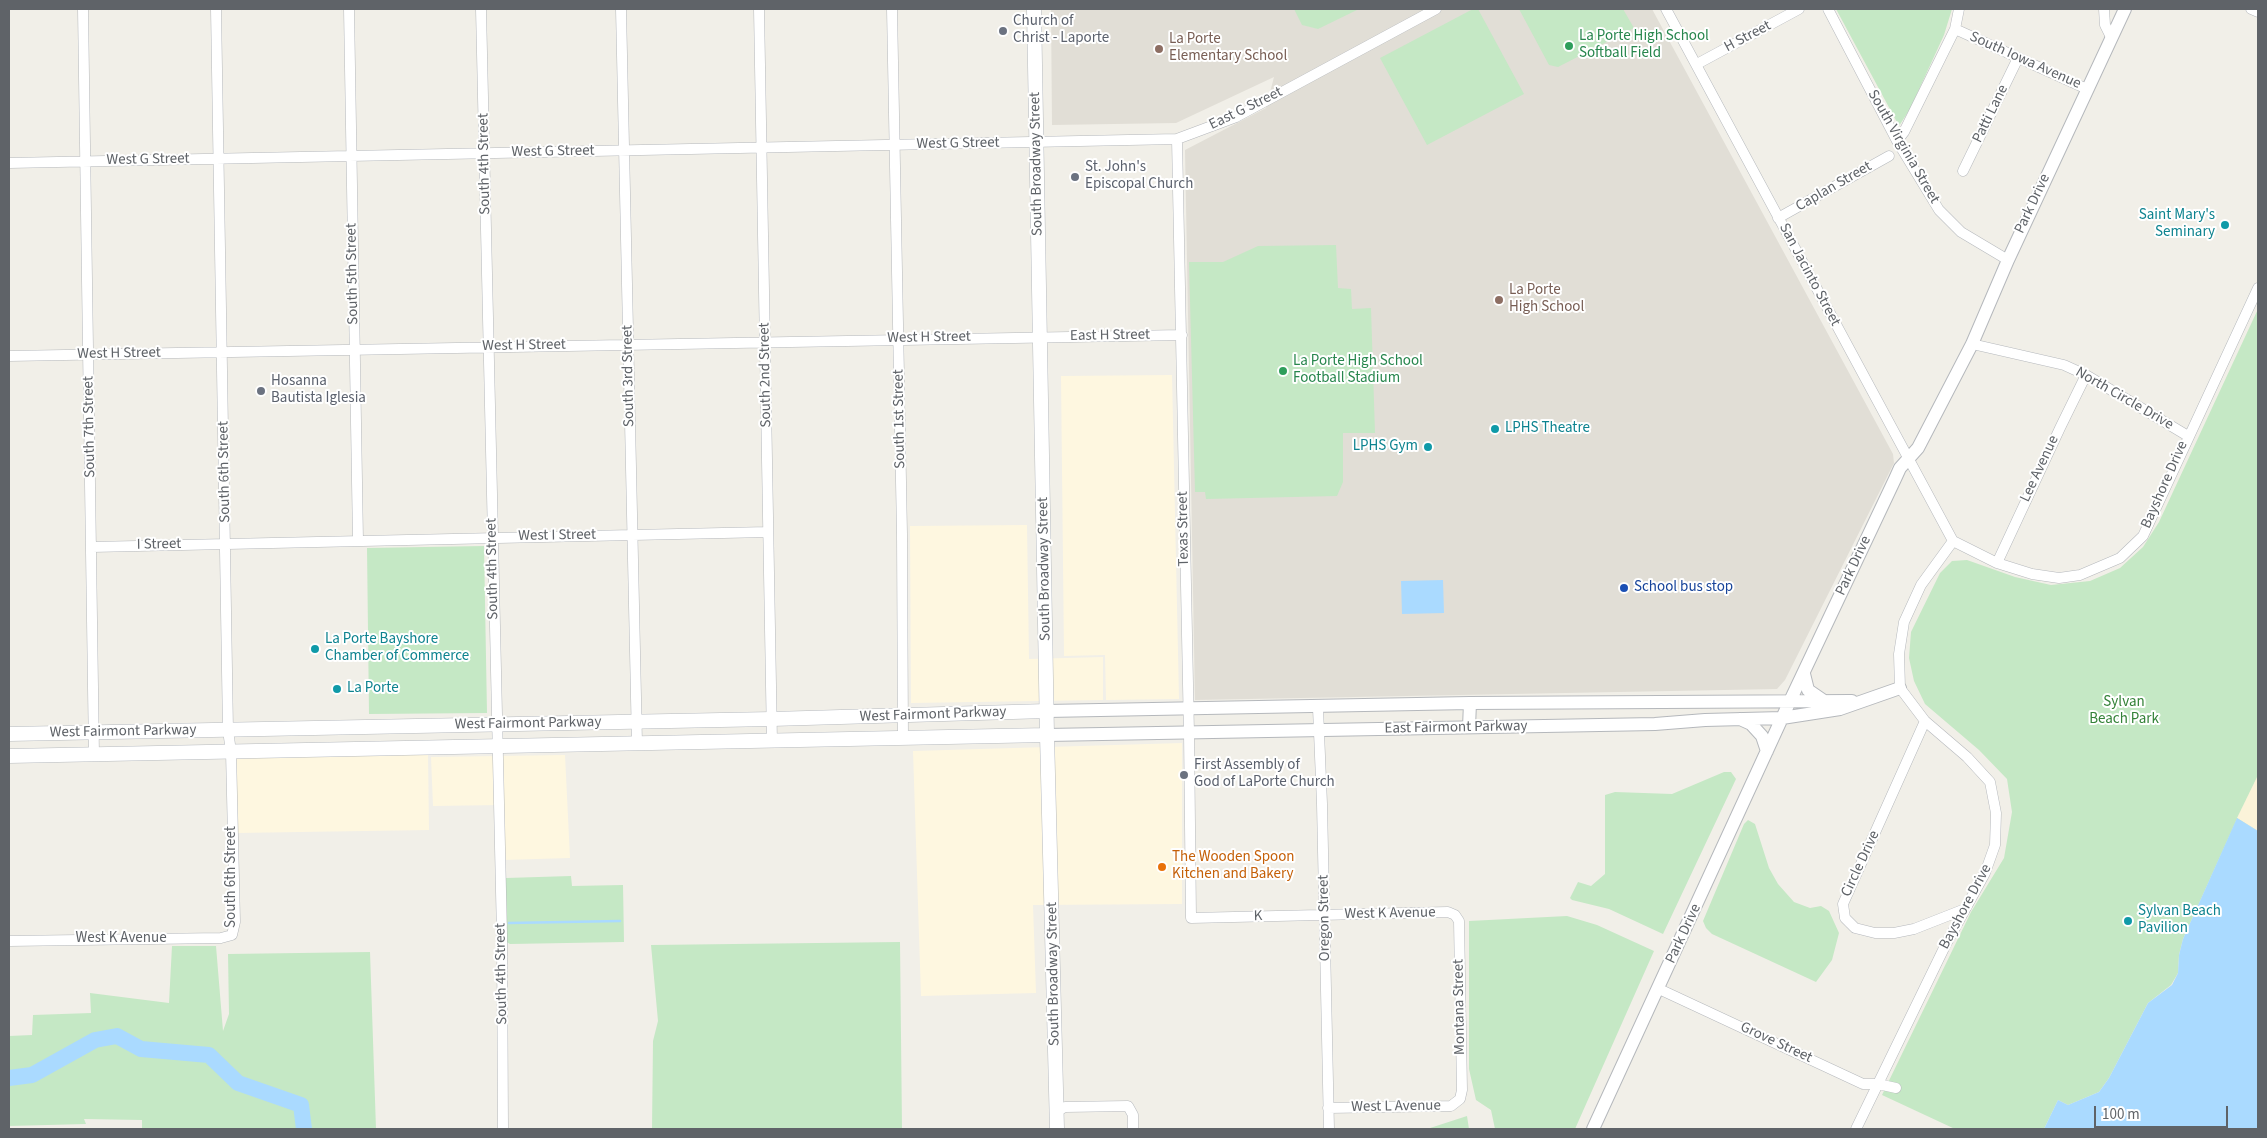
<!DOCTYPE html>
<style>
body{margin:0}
#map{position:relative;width:2267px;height:1138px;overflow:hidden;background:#f1efe8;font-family:"Source Sans 3",sans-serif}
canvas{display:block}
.frame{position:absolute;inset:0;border:10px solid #5f6368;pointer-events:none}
.scale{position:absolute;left:2094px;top:1106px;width:134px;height:22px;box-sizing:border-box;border:2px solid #5f6368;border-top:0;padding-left:6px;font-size:15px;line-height:18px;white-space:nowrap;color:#5f6368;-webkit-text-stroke:4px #fff;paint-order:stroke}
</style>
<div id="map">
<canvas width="2267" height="1138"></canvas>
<div class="frame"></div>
<div class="scale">100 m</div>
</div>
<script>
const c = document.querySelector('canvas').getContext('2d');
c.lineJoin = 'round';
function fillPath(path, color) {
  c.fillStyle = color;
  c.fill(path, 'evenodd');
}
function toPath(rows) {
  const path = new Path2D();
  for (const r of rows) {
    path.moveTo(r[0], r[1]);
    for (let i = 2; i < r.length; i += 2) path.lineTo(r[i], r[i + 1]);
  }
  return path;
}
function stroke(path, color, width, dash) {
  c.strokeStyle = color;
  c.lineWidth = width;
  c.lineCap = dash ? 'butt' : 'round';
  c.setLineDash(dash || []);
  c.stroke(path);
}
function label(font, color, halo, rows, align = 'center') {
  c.font = font + ' "Source Sans 3",sans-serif';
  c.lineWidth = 4;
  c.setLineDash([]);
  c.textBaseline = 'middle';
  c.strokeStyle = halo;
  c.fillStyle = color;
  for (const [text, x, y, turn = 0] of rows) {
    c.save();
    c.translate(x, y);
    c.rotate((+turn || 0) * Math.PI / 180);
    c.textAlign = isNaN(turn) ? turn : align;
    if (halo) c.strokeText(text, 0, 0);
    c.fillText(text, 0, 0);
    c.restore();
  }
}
const commercial = toPath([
 [1172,375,1179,699,1106,700,1105,655,1064,656,1061,376],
 [1027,525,1029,659,1103,657,1103,700,911,703,910,526],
 [1182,743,1182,904,1033,905,1036,993,921,996,913,751],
 [428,753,429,830,236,833,235,756],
 [565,755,570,858,503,860,502,805,433,806,431,757]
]);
const education = toPath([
 [1051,9,1652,9,1893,454,1894,463,1785,680,1777,689,1195,700,1185,150,1266,108,1274,77,1176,123,1052,125]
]);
const green = toPath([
 [1294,9,1359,9,1318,29,1302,25],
 [1473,9,1478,9,1524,94,1427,145,1380,58],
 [1519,9,1623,9,1634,28,1558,67,1549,65],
 [1836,9,1952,9,1944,35,1910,109,1899,126],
 [1336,245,1338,288,1351,289,1352,309,1371,308,1375,433,1343,433,1343,482,1337,496,1206,499,1205,492,1195,492,1189,262,1223,262,1258,246],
 [2258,309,2258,831,2237,819,2183,939,2179,955,2178,973,2171,985,2148,1003,2109,1078,2099,1092,2068,1105,2058,1100,2044,1129,1955,1129,1882,1095,1971,912,2004,858,2012,812,2007,779,1979,750,1925,704,1914,681,1909,658,1911,632,1940,573,1952,561,1967,560,2015,577,2051,585,2090,581,2120,568,2143,547,2159,522],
 [484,546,487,713,369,714,367,548],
 [1724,772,1731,772,1736,779,1663,934,1609,909,1572,900,1570,898,1578,882,1591,886,1605,874,1605,795,1615,792,1672,794],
 [1748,820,1755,824,1769,868,1778,884,1794,902,1810,908,1821,906,1829,911,1839,933,1832,960,1816,982,1712,934,1706,928,1703,921,1744,824],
 [571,876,572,886,623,885,624,942,510,944,505,941,504,881,506,878],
 [1567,916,1597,925,1654,951,1575,1129,1495,1129,1491,1110,1476,1100,1469,1069,1469,921],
 [900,942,902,1129,652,1129,653,1041,658,1021,651,945],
 [172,946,216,946,223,1031,229,1014,228,954,370,952,376,1129,142,1129,142,1120,84,1119,86,1124,9,1126,9,1036,32,1035,33,1015,91,1013,90,993,169,1003],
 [1467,1116,1469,1129,1427,1129]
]);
const sand = toPath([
 [2258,775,2258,831,2237,818]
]);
const water = toPath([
 [1443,580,1444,613,1402,614,1401,581],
 [2237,818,2258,831,2258,1129,2044,1129,2058,1100,2068,1105,2099,1092,2109,1078,2148,1003,2172,985,2178,973,2179,955,2183,939]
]);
const stream = toPath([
 [509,923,620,921]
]);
const river = toPath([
 [9,1078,32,1075,95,1040,117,1036,141,1049,209,1055,238,1083,301,1105,304,1129]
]);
const minor = toPath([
 [83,9,94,755],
 [349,9,358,540],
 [481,9,502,935,503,1129],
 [621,9,637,743],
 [759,9,772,741],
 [892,9,902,534,903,739],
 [1666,9,1953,541],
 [1828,9,1897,141,1939,210,1961,232,2008,260],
 [2104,9,2105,25,2111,37],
 [2251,9,2258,12],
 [1955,29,2087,89],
 [1697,64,1799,9],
 [1177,139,1189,733,1191,918,1448,912,1455,915,1459,921,1462,1090,1460,1099,1451,1106,1328,1108],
 [1897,141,1904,132,1955,29,1959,9],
 [9,163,1177,139,1236,117,1436,9],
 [1963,171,2018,58],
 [1778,218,1889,156],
 [1972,344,2064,365,2086,375,2188,436],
 [9,356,1182,335],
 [1953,541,1997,563,2032,574,2059,578,2080,575,2120,558,2143,536,2258,288],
 [92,547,768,532],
 [1997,563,2060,428,2086,375],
 [1318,708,1322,804,1329,1129],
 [1925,721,1843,904,1845,918,1855,928,1875,933,1894,933,1914,929,1965,909],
 [9,941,221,938,232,935,235,922,231,752,228,730,216,9],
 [1659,989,1863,1084,1878,1084,1896,1088],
 [1057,1111,1065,1107,1128,1106,1133,1115,1133,1129],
 [1856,1129,1946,944,1985,873,1995,845,1996,813,1990,782,1967,757,1925,721,1900,688,1899,654,1904,622,1921,585,1953,541]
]);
const tertiary = toPath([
 [1804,674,1808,690,1824,701],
 [1047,711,1470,703,1852,701],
 [1740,719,1751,724,1762,736,1767,751],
 [1469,727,1470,703],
 [1047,735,1655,724,1705,720,1782,718,1840,709,1900,688],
 [1593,1129,1782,718,1895,479,1900,468,1918,448,1972,344,2008,260,2125,9]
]);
const secondary = toPath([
 [1034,9,1047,735,1057,1129],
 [9,734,772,719,1047,711],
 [9,756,1047,735]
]);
const markers = [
 [1003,31,5,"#6b7280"],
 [1569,46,5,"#2e9e5b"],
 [1159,49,5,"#8d6e63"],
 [1075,177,5,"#6b7280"],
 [2225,225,5,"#0f9aa8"],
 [1499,300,5,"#8d6e63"],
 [1283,371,5,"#2e9e5b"],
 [261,391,5,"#6b7280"],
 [1495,429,5,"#0f9aa8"],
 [1428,447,5,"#0f9aa8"],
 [1624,588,5,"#1a4fb4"],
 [315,649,5,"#0f9aa8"],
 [337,689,5,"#0f9aa8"],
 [1184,775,5,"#6b7280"],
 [1162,867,5,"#e8710a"],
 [2128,921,5,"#0f9aa8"]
];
const worshipNames = [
 ["Church of",1013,22],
 ["Christ - Laporte",1013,39],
 ["St. John's",1085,168],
 ["Episcopal Church",1085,185],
 ["Hosanna",271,382],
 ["Bautista Iglesia",271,399],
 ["First Assembly of",1194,766],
 ["God of LaPorte Church",1194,783]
];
const leisureNames = [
 ["La Porte High School",1579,37],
 ["Softball Field",1579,54],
 ["La Porte High School",1293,362],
 ["Football Stadium",1293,379]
];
const streetNames = [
 ["H Street",1748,37,-28],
 ["South Iowa Avenue",2025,61,24],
 ["East G Street",1246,109,-26],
 ["Patti Lane",1991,114,-64],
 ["West G Street",958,144,-1],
 ["South Virginia Street",1903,147,60],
 ["West G Street",553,152,-1],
 ["West G Street",148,160,-1],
 ["South 4th Street",485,164,-91],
 ["South Broadway Street",1037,164,-91],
 ["Caplan Street",1834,187,-30],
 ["Park Drive",2033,204,-65],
 ["South 5th Street",353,274,-91],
 ["San Jacinto Street",1809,275,62],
 ["East H Street",1110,336,-1],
 ["West H Street",929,338,-1],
 ["West H Street",524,346,-1],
 ["West H Street",119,354,-1],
 ["South 2nd Street",766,375,-91],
 ["South 3rd Street",629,376,-91],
 ["North Circle Drive",2124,399,30],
 ["South 1st Street",900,419,-91],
 ["South 7th Street",90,427,-91],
 ["Lee Avenue",2040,469,-65],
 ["South 6th Street",225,472,-91],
 ["Bayshore Drive",2165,485,-66],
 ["Texas Street",1184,529,-91],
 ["West I Street",557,536,-1],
 ["I Street",159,545,-1],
 ["Park Drive",1854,566,-65],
 ["South 4th Street",493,569,-91],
 ["South Broadway Street",1045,569,-91],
 ["West Fairmont Parkway",933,715,-2],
 ["West Fairmont Parkway",528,724,-1],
 ["East Fairmont Parkway",1456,728,-1],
 ["West Fairmont Parkway",123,732,-1],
 ["Circle Drive",1861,864,-65],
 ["South 6th Street",232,877,-90],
 ["Bayshore Drive",1966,907,-62],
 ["West K Avenue",1390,914,-1],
 ["K",1258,917,-1],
 ["Oregon Street",1325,918,-91],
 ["Park Drive",1684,934,-65],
 ["West K Avenue",121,939],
 ["South 4th Street",502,974,-91],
 ["South Broadway Street",1054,974,-91],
 ["Montana Street",1460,1007,-91],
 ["Grove Street",1776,1043,25],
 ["West L Avenue",1396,1107,-1]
];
const educationNames = [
 ["La Porte",1169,40],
 ["Elementary School",1169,57],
 ["La Porte",1509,291],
 ["High School",1509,308]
];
const cultureNames = [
 ["Saint Mary's",2215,216,"right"],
 ["Seminary",2215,233,"right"],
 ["LPHS Theatre",1505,429],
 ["LPHS Gym",1418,447,"right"],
 ["La Porte Bayshore",325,640],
 ["Chamber of Commerce",325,657],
 ["La Porte",347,689],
 ["Sylvan Beach",2138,912],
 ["Pavilion",2138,929]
];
const transitNames = [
 ["School bus stop",1634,588]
];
const parkNames = [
 ["Sylvan",2124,703],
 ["Beach Park",2124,720]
];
const foodNames = [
 ["The Wooden Spoon",1172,858],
 ["Kitchen and Bakery",1172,875]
];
fillPath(commercial, '#fef7e0');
fillPath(education, '#e1ded6');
fillPath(green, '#c5e8c5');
fillPath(sand, '#fbf3d9');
fillPath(water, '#aadaff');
stroke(stream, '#aadaff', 2.5);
stroke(river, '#aadaff', 16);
stroke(minor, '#b5b8bc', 11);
stroke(tertiary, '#b5b8bc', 14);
stroke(secondary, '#b6babf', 15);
stroke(minor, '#fff', 10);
stroke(tertiary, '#fff', 12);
stroke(secondary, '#fff', 14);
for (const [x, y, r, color] of markers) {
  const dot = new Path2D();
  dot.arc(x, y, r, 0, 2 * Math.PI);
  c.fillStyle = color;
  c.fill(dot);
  stroke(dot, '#fff', 2);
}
label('15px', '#5b616d', '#fff', worshipNames, 'left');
label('15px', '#27864d', '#fff', leisureNames, 'left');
label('15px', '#5f6368', '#fff', streetNames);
label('15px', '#785e54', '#fff', educationNames, 'left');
label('15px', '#0d838f', '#fff', cultureNames, 'left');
label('15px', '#164399', '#fff', transitNames, 'left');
label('15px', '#348238', '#fff', parkNames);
label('15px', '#c56008', '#fff', foodNames, 'left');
</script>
